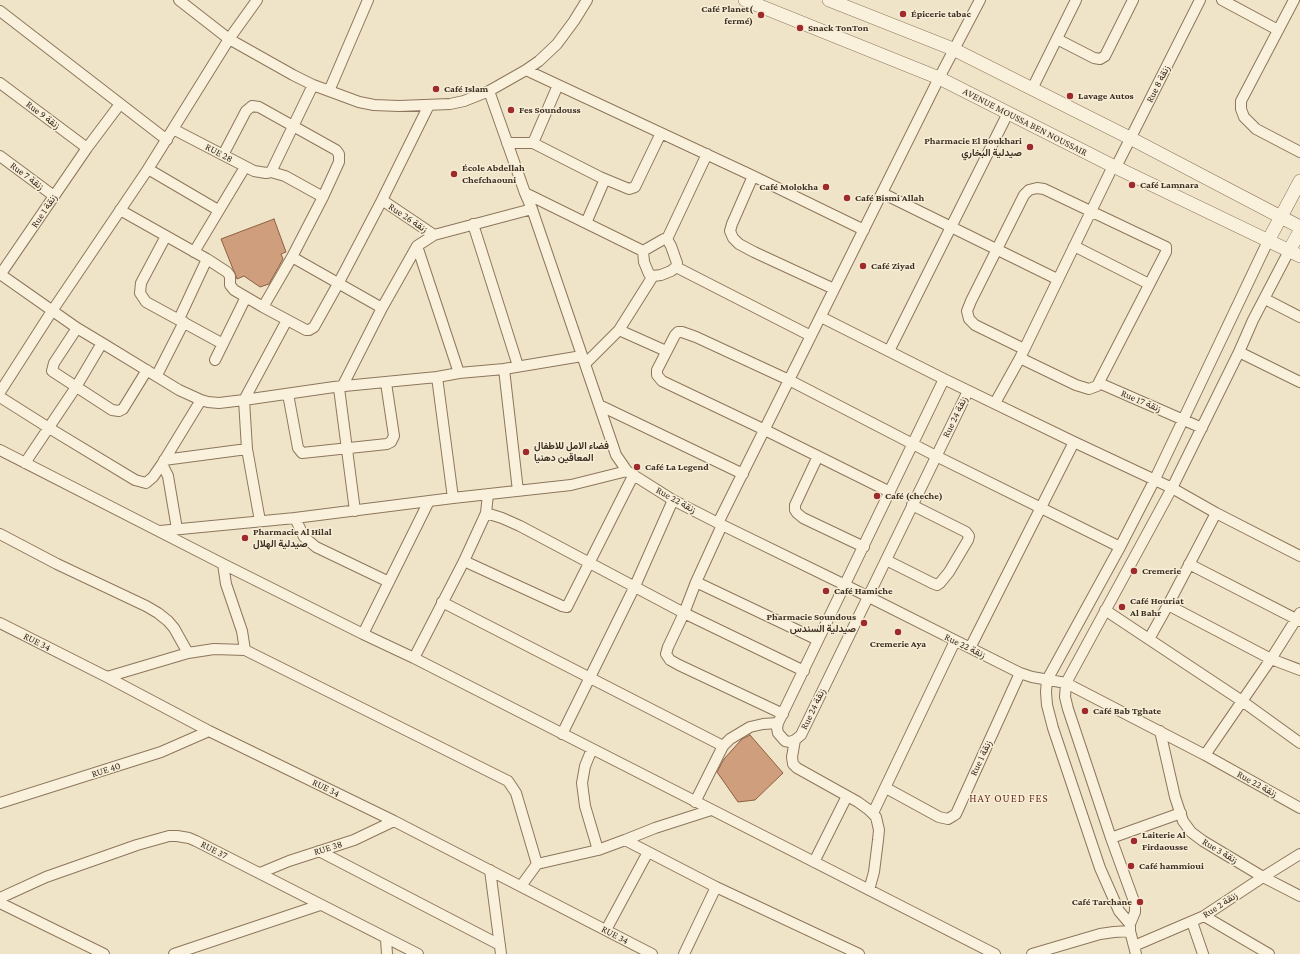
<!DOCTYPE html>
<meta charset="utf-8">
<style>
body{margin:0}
canvas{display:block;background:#f0e4c8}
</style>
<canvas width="1300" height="954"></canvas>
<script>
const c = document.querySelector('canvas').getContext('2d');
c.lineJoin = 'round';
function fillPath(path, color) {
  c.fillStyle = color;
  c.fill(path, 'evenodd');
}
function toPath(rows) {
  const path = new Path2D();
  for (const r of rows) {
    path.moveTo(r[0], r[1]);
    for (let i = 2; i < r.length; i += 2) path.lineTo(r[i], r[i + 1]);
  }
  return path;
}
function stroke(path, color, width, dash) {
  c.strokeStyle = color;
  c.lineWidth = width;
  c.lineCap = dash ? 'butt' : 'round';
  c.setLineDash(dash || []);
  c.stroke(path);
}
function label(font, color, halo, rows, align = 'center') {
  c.font = font + ' "Crimson Pro",Vazirmatn,serif';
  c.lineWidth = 3;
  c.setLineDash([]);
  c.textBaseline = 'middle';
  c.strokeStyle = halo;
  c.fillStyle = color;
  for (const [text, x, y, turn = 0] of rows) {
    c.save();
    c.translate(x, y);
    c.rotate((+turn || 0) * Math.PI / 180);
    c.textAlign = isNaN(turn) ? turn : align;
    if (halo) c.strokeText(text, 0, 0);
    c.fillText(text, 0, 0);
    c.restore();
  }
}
const building = toPath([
 [274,219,286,252,281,254,283,259,269,284,260,287,244,276,237,279,235,273,233,269,221,239,274,219],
 [750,735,783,773,755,800,738,802,717,772,724,759,742,739,750,735]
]);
const minor = toPath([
 [179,0,229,39,293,75,313,85,359,102,374,105,399,106,450,104,464,101,489,91,526,70,539,61,557,44,574,21,587,0],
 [1222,0,1278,30],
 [1294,0,1241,101,1241,109,1244,117,1256,129,1300,152],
 [0,11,167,140],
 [1057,39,1094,58,1100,59,1105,56,1133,0],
 [526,70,753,176,864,230],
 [0,83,87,148],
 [1032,89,1076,0],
 [329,91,368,0],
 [489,91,525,193,532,209,613,446,616,455,627,471,673,500,718,523,845,585,1020,673,1032,677,1066,683,1205,755,1300,808],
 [173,129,254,171,266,173,271,172,313,85],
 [507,143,533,143,600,177,629,189,635,187,661,133],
 [533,143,558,85],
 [223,155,246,111,252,106,259,107,336,150,339,154,339,162,323,197,292,257,263,307],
 [0,156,54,196],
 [1116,167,1200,0],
 [148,169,218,210],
 [271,172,285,176,323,197],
 [753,176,732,224,730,231,733,238,739,244,754,252,834,289],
 [525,193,643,251],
 [882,193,1057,279],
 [382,200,434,235],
 [120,210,207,259,227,272,230,276,230,285,234,290,263,307,306,330,309,330,314,327,338,284,382,200,429,105],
 [586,223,605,179],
 [473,224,518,366],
 [166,236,141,283,140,293,146,302,223,344],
 [664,239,667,239,671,246,677,263,676,267,671,271,661,275,653,276,649,274,644,262,643,251,664,239],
 [667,239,707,154],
 [417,246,459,373],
 [1074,246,1149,284],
 [194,252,245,167],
 [292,257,382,308],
 [676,267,811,336],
 [0,274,77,328,102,343,179,390,201,400,208,402,219,403,244,400,334,387,437,377,459,373,504,369,582,356],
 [0,275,87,148,120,104],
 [1265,299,1300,317],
 [821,317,944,379,1074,442,1172,488,1216,513,1300,556],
 [179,319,207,259],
 [77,328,54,363,52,371,112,410,119,411,123,409,147,370],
 [619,330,666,351],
 [889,351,1008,113],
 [1239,352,1300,382],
 [1020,358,1076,385,1089,389,1097,386,1166,252,1166,247,1044,189,1037,188,1029,190,1024,195,971,301,967,311,969,319,975,325,1024,349],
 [215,360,246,297],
 [585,364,619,330,653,276],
 [504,369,518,491],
 [157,375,184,322],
 [437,377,453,498],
 [944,379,778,723,777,728,778,733,785,741,790,742,795,740,801,735,968,391],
 [1099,383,1202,428],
 [342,387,382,308,417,246,434,235,532,209],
 [339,388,355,511],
 [0,392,52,311,148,169,229,39,257,0],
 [288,394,298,448,302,453,387,444,391,442,394,436,386,383],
 [0,397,49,428,135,480,146,483,153,477,162,464,201,400],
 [995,403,1020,358,1113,166],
 [599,405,743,474],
 [0,450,223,564,363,634,414,658,995,954],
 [818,456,795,505,795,510,797,513,803,518,864,547],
 [164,460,247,449],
 [25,463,76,387,102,343],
 [162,464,168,476,177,529],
 [890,492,765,430,662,381,657,375,657,370,675,335,678,332,682,332,696,337,789,380,936,456,1120,547],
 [486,513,502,518,520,526,684,613,804,671],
 [295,518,304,537,316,547,389,582],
 [260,521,247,449,244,400,287,320],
 [718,523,939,78,980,0],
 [722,525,696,582,684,613,668,647,666,654,670,660,679,665,783,714],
 [160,531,295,518,453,498,571,485,627,471],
 [0,534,57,564,146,606,158,613,168,621,174,628,188,653],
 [886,560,932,583,937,585,940,583,949,572,968,540,969,536,966,532,912,505],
 [464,561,562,606,567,607,633,476],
 [223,564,226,584,242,631,245,650],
 [1189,564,1300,621],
 [696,582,818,640],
 [442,602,723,746],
 [1168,605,1271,659,1300,670],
 [1105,610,1242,701,1300,743],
 [0,623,107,677,209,731,394,821,652,954],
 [363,634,429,501],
 [1149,639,1168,605,1216,513],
 [970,648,1074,442],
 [414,658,464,561,486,513,488,494],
 [107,677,188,653,214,649,245,650,508,781,516,793,537,864],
 [1160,731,1175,797,1183,821,1191,832,1203,841,1263,877,1300,896],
 [562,734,635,586,673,500],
 [795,740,792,757,793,764,797,768,858,802,869,810,876,817,879,830,878,840,874,872,869,890],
 [592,749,585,766,582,783,585,806,598,850],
 [1205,755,1271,659,1300,613],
 [886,788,939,817,948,819,953,816,956,814,1020,673],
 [695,802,723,746,730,739,750,727,763,724,778,723],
 [0,803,161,752,209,731],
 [873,813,955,641],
 [1111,838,1181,813],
 [625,840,716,887,859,954],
 [319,851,500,945],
 [814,862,847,796],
 [490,870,501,954],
 [260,873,289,861,354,840,394,821],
 [521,886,537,864,598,850,625,840,655,828,711,810],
 [0,898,46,877,137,845,169,836,177,836,189,838,196,841,418,954],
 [0,903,104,954],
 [1204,916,1269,954],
 [1192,922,1203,954],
 [1130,924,1119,911,1100,868,1053,728,1047,705,1046,692,1047,680,1120,547,1154,481,1268,241],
 [606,930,648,852],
 [386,939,387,954],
 [1134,946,1204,916,1263,877,1300,854],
 [174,954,320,905],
 [684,954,716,887],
 [1032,954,1100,934,1114,932,1130,931],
 [1136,954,1130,931,1130,924,1135,912,1135,904,1111,838,1068,709,1065,697,1066,683,1172,488,1239,352,1253,320,1289,251]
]);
const tertiary = toPath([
 [745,0,939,78,1113,166,1300,256],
 [829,0,953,49,1130,138,1300,227],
 [1268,241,1300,181],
 [1289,251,1300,231]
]);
const markers = [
 [903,14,4,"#9e2a2b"],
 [761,15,4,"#9e2a2b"],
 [800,28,4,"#9e2a2b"],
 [436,89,4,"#9e2a2b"],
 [1070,96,4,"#9e2a2b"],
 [511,110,4,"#9e2a2b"],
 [1030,147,4,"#9e2a2b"],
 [454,174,4,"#9e2a2b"],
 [1132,185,4,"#9e2a2b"],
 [826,187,4,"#9e2a2b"],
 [847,198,4,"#9e2a2b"],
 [863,266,4,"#9e2a2b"],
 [526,452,4,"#9e2a2b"],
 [637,467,4,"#9e2a2b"],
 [877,496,4,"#9e2a2b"],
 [245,538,4,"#9e2a2b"],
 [1134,571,4,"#9e2a2b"],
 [826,591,4,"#9e2a2b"],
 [1122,607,4,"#9e2a2b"],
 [864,623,4,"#9e2a2b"],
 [898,632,4,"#9e2a2b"],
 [1085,711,4,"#9e2a2b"],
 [1134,841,4,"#9e2a2b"],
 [1131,866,4,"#9e2a2b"],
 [1140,902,4,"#9e2a2b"]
];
const poiNames = [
 ["Café Planet(",753,9,"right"],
 ["fermé)",753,21,"right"],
 ["Épicerie tabac",911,14],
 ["Snack TonTon",808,28],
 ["Café Islam",444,89],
 ["Lavage Autos",1078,96],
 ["Fes Soundouss",519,110],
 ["Pharmacie El Boukhari",1022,141,"right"],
 ["صيدلية البخاري",1022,153,"right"],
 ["École Abdellah",462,168],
 ["Chefchaouni",462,180],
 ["Café Lamnara",1140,185],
 ["Café Molokha",818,187,"right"],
 ["Café Bismi Allah",855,198],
 ["Café Ziyad",871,266],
 ["فضاء الامل للاطفال",534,446],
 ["المعاقين دهنيا",534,458],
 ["Café La Legend",645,467],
 ["Café (cheche)",885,496],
 ["Pharmacie Al Hilal",253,532],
 ["صيدلية الهلال",253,544],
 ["Cremerie",1142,571],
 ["Café Hamiche",834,591],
 ["Café Houriat",1130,601],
 ["Al Bahr",1130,613],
 ["Pharmacie Soundous",856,617,"right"],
 ["صيدلية السندس",856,629,"right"],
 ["Cremerie Aya",898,644,"center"],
 ["Café Bab Tghate",1093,711],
 ["Laiterie Al",1142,835],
 ["Firdaousse",1142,847],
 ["Café hammioui",1139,866],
 ["Café Tarchane",1132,902,"right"]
];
const streetNames = [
 ["Rue 8 زنقة",1158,84,-63],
 ["Rue 9 زنقة",43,115,37],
 ["AVENUE MOUSSA BEN NOUSSAIR",1025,122,27],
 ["RUE 28",219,153,28],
 ["Rue 7 زنقة",27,176,37],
 ["Rue 1 زنقة",44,211,-56],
 ["Rue 26 زنقة",408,218,34],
 ["Rue 17 زنقة",1141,401,23],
 ["Rue 24 زنقة",955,417,-64],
 ["Rue 22 زنقة",676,500,29],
 ["RUE 34",37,642,27],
 ["Rue 22 زنقة",965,646,26],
 ["Rue 24 زنقة",813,709,-64],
 ["Rue 1 زنقة",981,758,-65],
 ["RUE 40",106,770,-18],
 ["Rue 22 زنقة",1257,784,29],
 ["RUE 34",326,788,26],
 ["RUE 38",328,848,-17],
 ["RUE 37",214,850,27],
 ["Rue 3 زنقة",1220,851,31],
 ["Rue 2 زنقة",1220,905,-33],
 ["RUE 34",615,935,28]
];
const neighbourhoodNames = [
 ["HAY OUED FES",1009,799]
];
fillPath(building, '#cf9f7d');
stroke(building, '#8d5f41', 1);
stroke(minor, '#8d765c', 12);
stroke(tertiary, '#8d765c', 14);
stroke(minor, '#faf1dc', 10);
stroke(tertiary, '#faf1dc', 13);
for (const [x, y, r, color] of markers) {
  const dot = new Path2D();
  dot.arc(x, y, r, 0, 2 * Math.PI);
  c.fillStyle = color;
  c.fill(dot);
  stroke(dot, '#f7eed8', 1.5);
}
label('bold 10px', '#3d2e20', '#f7eed8', poiNames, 'left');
label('10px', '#3d2e20', '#f7eed8', streetNames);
c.letterSpacing = '1px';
label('11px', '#6b2e1e', '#f7eed8', neighbourhoodNames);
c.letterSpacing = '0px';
</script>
